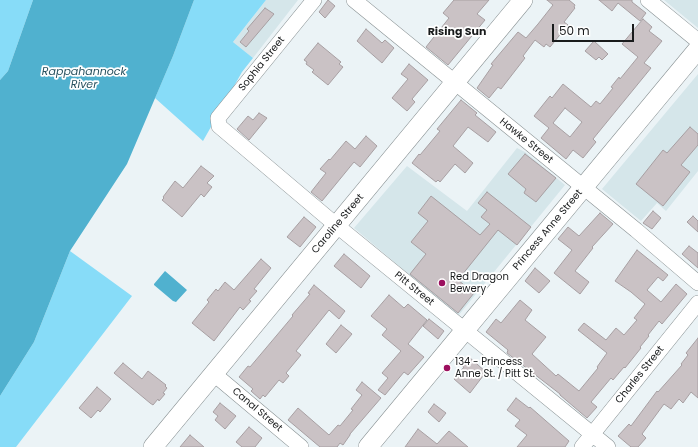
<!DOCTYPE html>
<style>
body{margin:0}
#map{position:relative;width:698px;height:447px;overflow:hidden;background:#ebf3f6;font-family:Poppins,sans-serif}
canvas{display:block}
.scale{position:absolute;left:552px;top:24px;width:82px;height:18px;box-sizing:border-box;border:2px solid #191b1c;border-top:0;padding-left:5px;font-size:12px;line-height:14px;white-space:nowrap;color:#191b1c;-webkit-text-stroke:3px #fff;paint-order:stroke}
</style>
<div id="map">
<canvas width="698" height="447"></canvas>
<div class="scale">50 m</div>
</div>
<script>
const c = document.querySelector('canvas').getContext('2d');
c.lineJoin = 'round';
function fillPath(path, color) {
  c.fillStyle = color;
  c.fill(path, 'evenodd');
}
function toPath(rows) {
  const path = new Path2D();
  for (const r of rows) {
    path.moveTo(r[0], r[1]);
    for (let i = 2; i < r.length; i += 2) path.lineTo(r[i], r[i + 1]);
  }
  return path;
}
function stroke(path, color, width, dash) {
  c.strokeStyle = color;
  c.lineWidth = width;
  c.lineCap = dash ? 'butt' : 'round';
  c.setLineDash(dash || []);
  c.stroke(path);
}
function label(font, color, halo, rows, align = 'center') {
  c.font = font + ' Poppins,sans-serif';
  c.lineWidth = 3.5;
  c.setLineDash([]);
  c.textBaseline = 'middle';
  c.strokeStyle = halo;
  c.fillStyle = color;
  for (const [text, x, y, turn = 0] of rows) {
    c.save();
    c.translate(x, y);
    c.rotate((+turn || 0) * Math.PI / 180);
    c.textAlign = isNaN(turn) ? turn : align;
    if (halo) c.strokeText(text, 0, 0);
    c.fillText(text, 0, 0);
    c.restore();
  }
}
const built = toPath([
 [266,0,298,0,253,58,233,42],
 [664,0,698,0,698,28],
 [698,74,698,171,666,211,657,203,641,221,602,189],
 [517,148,525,152,565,185,458,316,354,228,407,166,467,211]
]);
const green = toPath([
 [0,0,33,0,8,71,0,80],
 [194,0,266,0,233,42,253,58,242,72,203,141,155,98,173,56],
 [70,251,132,296,16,447,0,447,0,396,34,342]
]);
const water = toPath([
 [33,0,194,0,173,56,127,164,70,251,34,342,0,396,0,80,8,71],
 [165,271,187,290,176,302,173,301,154,285,154,284]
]);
const building = toPath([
 [328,0,335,6,325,18,319,12,328,0],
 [454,0,489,0,477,14,485,20,448,65,426,47,449,18,443,13,454,0],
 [547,0,569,0,575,5,574,7,575,8,564,22,568,25,550,47,546,44,544,47,535,40,523,56,525,58,501,89,498,87,489,98,477,88,493,65,491,64,518,32,526,38,538,24,553,5,547,0],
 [599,0,632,0,632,2,646,13,640,21,618,3,612,11,599,0],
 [265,8,274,14,246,47,240,42,249,31,247,29,265,8],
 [643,19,652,27,649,31,662,41,644,63,651,68,593,139,596,142,583,158,573,150,566,159,541,138,549,128,534,116,550,96,552,98,563,84,591,107,596,101,600,104,613,88,611,87,619,77,620,79,638,57,622,44,643,19],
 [565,108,582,122,570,137,553,123,565,108],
 [366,29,382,43,385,40,394,48,382,63,357,41,366,29],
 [594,41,608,54,602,60,599,57,596,60,585,51,594,41],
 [318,43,341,62,339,64,343,67,328,85,312,72,314,70,306,64,307,62,304,60,318,43],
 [409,64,428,80,412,99,415,102,407,111,392,98,408,79,401,74,409,64],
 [461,100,477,113,475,115,496,132,488,142,468,127,453,146,473,163,465,173,455,164,440,182,438,180,436,182,412,163,419,154,420,155,440,131,437,129,461,100],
 [259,113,267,118,249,140,237,129,248,116,253,120,259,113],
 [690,127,698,134,698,145,681,165,690,172,663,206,636,184,663,150,667,153,690,127],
 [366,136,377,146,360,167,354,162,322,201,311,192,326,173,320,169,329,159,330,160,346,141,355,149,366,136],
 [525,154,556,178,536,202,524,193,526,189,508,174,525,154],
 [201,166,214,176,207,183,212,187,204,197,201,194,182,217,162,200,164,198,163,197,175,181,183,188,201,166],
 [487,192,531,227,517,245,498,230,458,280,474,293,458,313,410,274,426,254,411,242,428,221,418,213,431,196,480,235,490,224,481,217,487,210,478,203,487,192],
 [653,211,661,218,652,229,643,223,653,211],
 [600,213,613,224,592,247,593,248,575,271,589,282,580,294,554,273,572,250,558,239,568,227,579,236,600,213],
 [693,216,698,221,698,232,687,222,693,216],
 [304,217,316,227,300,247,287,237,304,217],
 [689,246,698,253,698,268,682,254,689,246],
 [637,250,668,275,663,281,658,277,647,290,661,302,676,284,687,294,662,324,659,321,648,335,649,336,640,347,641,348,625,368,624,367,613,380,611,378,591,402,597,407,587,418,560,395,560,394,507,353,508,350,486,332,496,319,501,323,520,300,532,310,525,320,546,337,532,354,556,376,558,374,579,391,598,368,597,367,607,353,578,330,584,323,606,340,616,328,624,335,637,320,634,318,645,304,631,292,615,281,637,250],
 [344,254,370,276,361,288,334,266,344,254],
 [261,259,271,268,254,289,257,291,249,300,251,301,243,310,240,307,214,341,192,323,209,302,207,300,216,289,218,291,225,282,234,290,261,259],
 [535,268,550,281,539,293,525,281,535,268],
 [314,285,345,311,339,319,329,310,296,351,301,355,286,373,289,376,283,383,279,380,265,397,263,395,260,399,251,391,253,389,239,377,248,366,250,367,293,316,292,315,310,294,308,293,314,285],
 [389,295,404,308,408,304,427,320,408,344,424,357,408,375,404,372,385,395,378,390,388,378,382,373,401,351,382,335,387,329,371,316,389,295],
 [429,319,444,331,438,339,423,326,429,319],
 [341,325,352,334,336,353,326,344,341,325],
 [698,338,698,398,691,392,683,403,679,399,671,409,664,404,642,434,646,438,638,447,631,447,618,436,629,424,631,426,657,391,658,392,682,365,681,364,688,355,686,353,698,338],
 [469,357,486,372,470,393,454,379,464,367,462,366,469,357],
 [123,363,142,379,148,371,166,385,165,386,167,388,163,393,165,394,159,401,158,399,153,405,150,403,114,373,123,363],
 [362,382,381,398,350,434,350,435,343,445,340,443,337,447,320,447,288,420,298,408,329,435,338,425,340,426,353,410,351,409,362,395,356,390,362,382],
 [97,387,111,399,100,412,98,410,91,418,79,408,97,387],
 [516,398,529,408,530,407,569,441,565,447,517,447,527,435,515,426,520,420,507,410,516,398],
 [220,403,236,416,225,429,215,420,218,416,213,412,220,403],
 [434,404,446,413,439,422,428,412,434,404],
 [249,427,262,438,255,447,242,447,236,442,249,427],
 [418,429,437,444,449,431,468,447,405,447,418,429],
 [190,435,204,447,180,447,190,435]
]);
const minor = toPath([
 [314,0,218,118,219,126,336,225,608,447],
 [354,0,636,230,698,283],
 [648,0,698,41],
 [214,374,301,447],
 [582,447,698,303]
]);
const major = toPath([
 [153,447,523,0],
 [368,447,698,49]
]);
const markers = [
 [442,283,4,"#9c0f5e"],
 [447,368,4,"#9c0f5e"]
];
const streetNames = [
 ["Sophia Street",262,64,-51],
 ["Hawke Street",526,141,39],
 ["Caroline Street",338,224,-50],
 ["Princess Anne Street",548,230,-50],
 ["Pitt Street",414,289,39],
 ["Charles Street",640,375,-51],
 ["Canal Street",257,410,40]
];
const poiNames = [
 ["Red Dragon",450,277],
 ["Bewery",450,289],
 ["134 - Princess",455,362],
 ["Anne St. / Pitt St.",455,374]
];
const neighbourhoodNames = [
 ["Rising Sun",457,32]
];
const waterNames = [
 ["Rappahannock",84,72],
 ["River",84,85]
];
fillPath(built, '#d5e6ea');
fillPath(green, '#87dcf8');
fillPath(water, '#50b1cf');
fillPath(building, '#cac2c5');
stroke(building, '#a79fa2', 1);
stroke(minor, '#889092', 16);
stroke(major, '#889092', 20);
stroke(minor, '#fff', 15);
stroke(major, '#fff', 19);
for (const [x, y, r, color] of markers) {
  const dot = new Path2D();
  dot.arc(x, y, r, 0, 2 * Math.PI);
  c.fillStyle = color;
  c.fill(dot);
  stroke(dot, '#fff', 1.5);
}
label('10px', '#191b1c', '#fff', streetNames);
label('10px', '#191b1c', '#fff', poiNames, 'left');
label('bold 11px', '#191b1c', '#fff', neighbourhoodNames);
label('italic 11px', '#295361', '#fff', waterNames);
</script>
